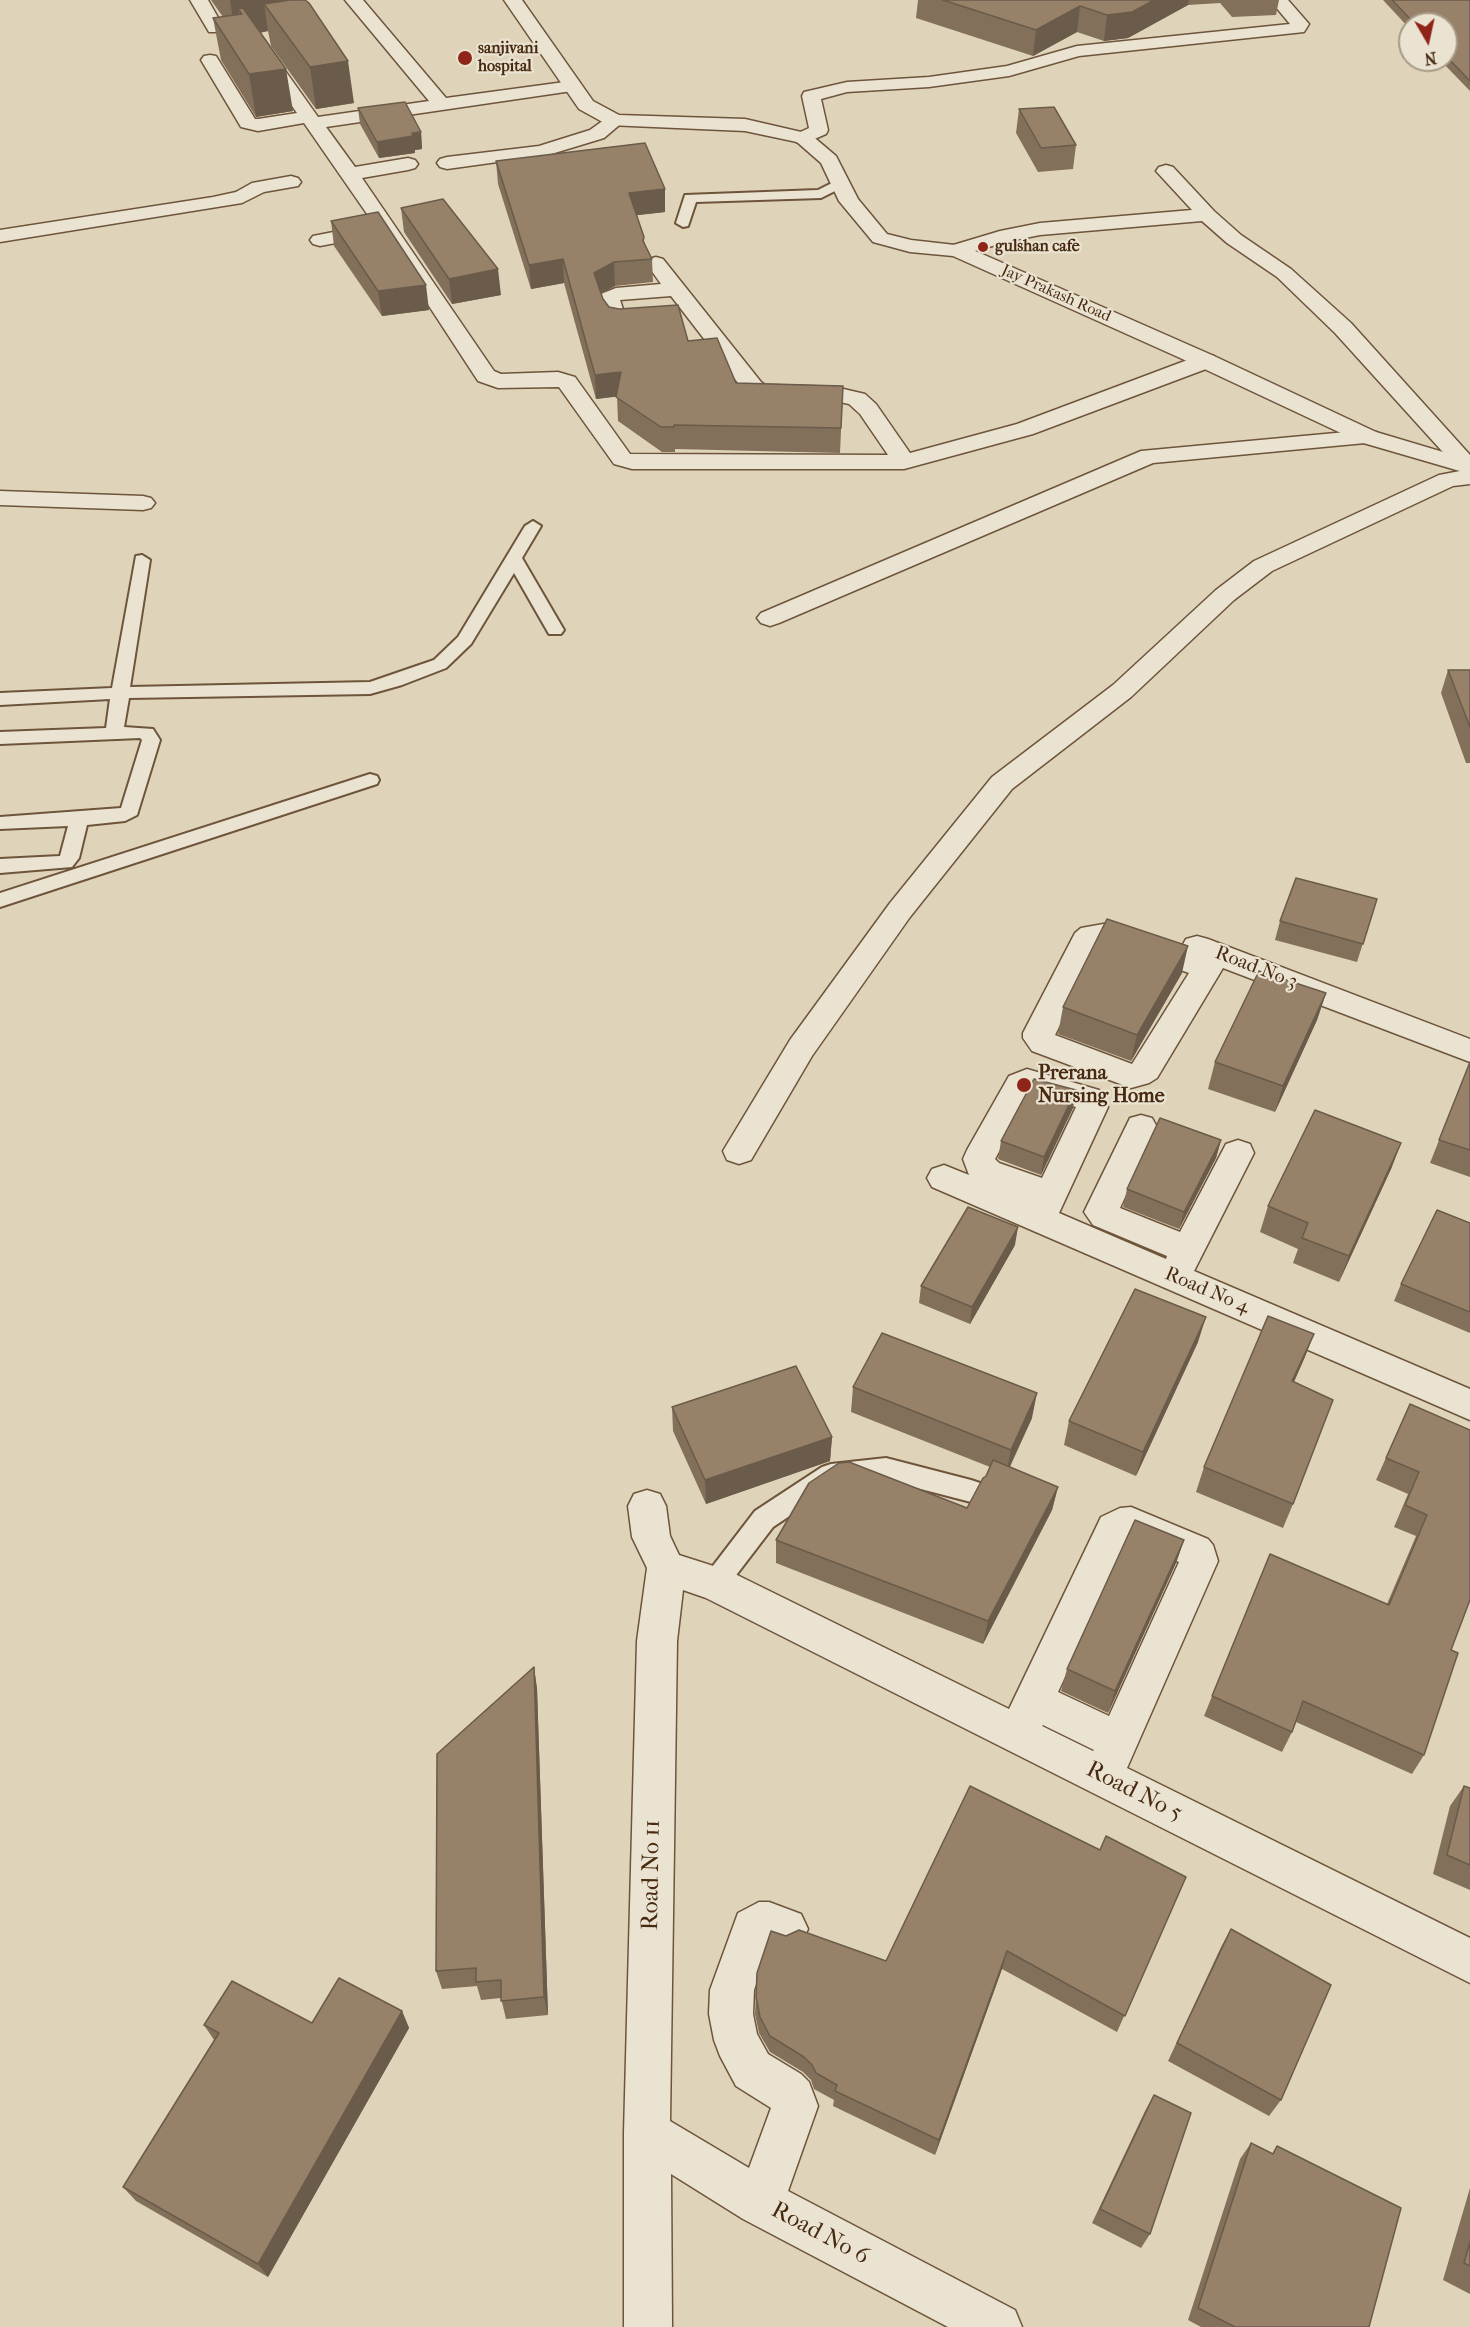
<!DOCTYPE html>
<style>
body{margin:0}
#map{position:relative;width:1470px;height:2327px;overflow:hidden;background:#dfd4ba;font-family:"IM FELL French Canon",serif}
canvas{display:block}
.north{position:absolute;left:1398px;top:12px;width:60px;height:60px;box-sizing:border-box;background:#eae3d2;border:2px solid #a99985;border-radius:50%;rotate:171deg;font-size:16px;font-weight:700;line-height:24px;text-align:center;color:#482a11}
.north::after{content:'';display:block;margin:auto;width:21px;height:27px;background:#8f2418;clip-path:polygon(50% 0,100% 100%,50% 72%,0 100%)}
</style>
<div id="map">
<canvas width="1470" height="2327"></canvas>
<div class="north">N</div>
</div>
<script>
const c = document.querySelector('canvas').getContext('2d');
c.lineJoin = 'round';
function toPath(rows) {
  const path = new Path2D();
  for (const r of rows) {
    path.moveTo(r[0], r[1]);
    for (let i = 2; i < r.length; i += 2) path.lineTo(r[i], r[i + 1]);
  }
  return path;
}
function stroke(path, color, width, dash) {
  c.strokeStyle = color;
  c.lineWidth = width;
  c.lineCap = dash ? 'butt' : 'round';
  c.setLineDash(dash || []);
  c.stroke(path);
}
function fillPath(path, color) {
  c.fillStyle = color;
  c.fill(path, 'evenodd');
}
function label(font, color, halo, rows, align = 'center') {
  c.font = font + ' "IM FELL French Canon",serif';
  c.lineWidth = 4.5;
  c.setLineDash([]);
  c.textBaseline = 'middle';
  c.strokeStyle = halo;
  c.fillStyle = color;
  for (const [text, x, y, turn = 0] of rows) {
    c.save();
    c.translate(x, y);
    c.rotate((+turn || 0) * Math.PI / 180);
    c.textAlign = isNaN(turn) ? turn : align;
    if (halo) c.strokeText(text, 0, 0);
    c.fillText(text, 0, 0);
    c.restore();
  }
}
const service = toPath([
 [840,179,845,180,847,183,845,186,821,198,696,202,688,226,683,227,676,223,685,195,818,190,840,179],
 [533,521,541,526,522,558,564,630,561,634,549,634,514,573,471,644,446,668,402,685,370,694,129,698,124,727,153,729,160,740,137,815,125,821,87,825,79,858,72,867,0,873,0,859,60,856,68,826,0,829,0,817,121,808,142,740,140,738,0,744,0,732,106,728,110,699,0,705,0,693,112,688,136,556,142,555,150,560,130,687,370,682,434,660,458,637,525,526,533,521],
 [370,774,377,776,379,780,377,784,0,907,0,893,370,774],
 [886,1458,971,1480,980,1483,984,1491,980,1499,971,1502,886,1480,836,1485,773,1527,724,1591,715,1595,706,1591,702,1583,706,1575,755,1511,822,1467,831,1464,886,1458]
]);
const minor = toPath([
 [190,0,208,0,224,28,221,32,209,32,190,0],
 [345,0,363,0,446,98,572,81,578,82,581,86,578,90,572,91,326,127,355,167,408,158,415,160,418,164,415,168,408,170,362,178,494,371,501,374,558,372,575,377,630,454,888,455,860,414,849,404,835,401,760,399,745,392,671,296,620,300,626,318,646,317,654,318,657,323,654,328,646,329,620,331,612,330,606,322,597,298,601,294,616,288,661,284,646,263,649,259,656,257,663,259,761,382,765,385,835,387,865,394,876,404,910,453,1017,424,1198,356,1206,354,1214,356,1217,361,1214,366,1033,434,904,469,632,469,614,464,559,387,498,388,478,381,382,234,320,246,313,244,310,240,313,236,374,224,304,123,258,131,241,127,201,60,204,56,210,55,216,56,255,119,258,119,297,113,254,52,257,48,263,47,269,48,318,117,429,101,345,0],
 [1270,0,1288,0,1309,24,1304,32,1079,56,1009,76,929,87,847,92,821,99,828,130,826,134,803,144,796,142,794,138,796,134,809,128,802,96,804,92,847,82,929,77,1007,66,1077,46,1290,24,1270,0],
 [615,115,622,117,624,121,604,138,548,155,447,169,440,167,437,163,440,159,447,157,539,146,590,130,608,117,615,115],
 [1166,165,1173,167,1214,211,1241,235,1291,269,1351,323,1470,455,1470,484,1453,486,1272,571,1234,600,1131,697,1012,789,910,917,812,1056,751,1160,739,1164,727,1160,723,1151,790,1040,890,903,992,777,1113,685,1216,590,1254,561,1439,475,1460,471,1335,333,1277,277,1227,243,1202,221,1040,235,1010,241,957,256,950,254,947,250,950,246,1000,231,1040,223,1192,210,1156,171,1159,167,1166,165],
 [291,176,298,178,301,182,298,186,264,192,242,203,0,242,0,230,213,197,236,192,252,183,291,176],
 [1368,430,1376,432,1380,437,1376,442,1153,463,779,623,770,626,761,623,757,618,761,613,1141,451,1368,430],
 [0,491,143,496,151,498,155,503,151,508,143,510,0,505,0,491],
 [1109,923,1183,948,1182,946,1186,939,1197,936,1208,939,1470,1039,1470,1062,1223,968,1157,1078,1149,1083,1131,1088,1032,1051,1023,1038,1023,1033,1075,933,1081,928,1109,923],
 [1100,944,1107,944,1189,973,1132,1064,1055,1035,1100,944],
 [1027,1069,1099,1090,1108,1107,1059,1213,1166,1259,1167,1256,1093,1225,1084,1212,1130,1118,1141,1115,1152,1118,1157,1127,1120,1208,1180,1232,1226,1144,1238,1140,1250,1144,1254,1153,1194,1271,1470,1389,1470,1420,932,1187,927,1178,932,1169,944,1165,969,1175,963,1159,967,1150,1009,1076,1027,1069],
 [1030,1094,1076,1107,1042,1178,999,1163,995,1159,1030,1094],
 [647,1490,660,1494,666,1506,670,1536,679,1555,729,1571,1009,1709,1101,1517,1120,1508,1131,1507,1208,1539,1213,1545,1218,1561,1127,1768,1470,1938,1470,1983,706,1598,683,1590,677,1641,670,2121,749,2168,771,2108,736,2086,720,2056,714,2040,709,2014,710,1990,738,1913,759,1902,769,1902,801,1914,808,1929,801,1944,786,1951,769,1946,754,1990,753,2014,757,2034,768,2054,801,2074,809,2082,818,2106,788,2191,1015,2310,1022,2327,948,2327,743,2219,671,2174,672,2327,624,2327,624,2133,637,1641,647,1568,632,1537,628,1506,634,1494,647,1490],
 [1127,1541,1179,1562,1109,1716,1058,1692,1127,1541],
 [1043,1725,1094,1750,1093,1751,1042,1726,1043,1725]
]);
const tertiary = toPath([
 [504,0,522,0,593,101,619,115,745,119,810,134,836,156,858,199,887,234,911,240,964,246,1214,356,1376,432,1470,460,1470,474,1360,442,1198,366,953,256,910,252,873,242,839,201,821,163,797,142,745,131,608,125,579,109,504,0]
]);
const wall = toPath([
 [211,0,305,0,354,103,316,109,271,46,268,31,260,33,293,111,256,117,221,60,213,18,223,17],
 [918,0,1279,0,1276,15,1232,17,1220,3,1188,5,1128,38,1104,41,1077,32,1033,56,916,18],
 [1383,0,1470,0,1470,91,1440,60,1446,60,1446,24,1410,24,1410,29],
 [358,108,421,132,422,149,415,150,415,153,379,158,360,124],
 [1019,109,1076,145,1073,169,1038,172,1016,133],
 [496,161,665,189,665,212,637,215,645,244,652,259,653,282,615,286,601,294,603,299,609,307,688,341,736,383,843,386,840,453,675,449,675,452,662,452,618,421,617,396,596,399,564,283,531,289,498,184],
 [401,208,501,295,452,304,404,232],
 [331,221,429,310,382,316,334,246],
 [1448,670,1470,670,1470,763,1466,763,1441,693],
 [1377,899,1357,962,1275,940,1280,921],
 [1182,973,1131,1061,1058,1034,1063,1007],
 [1326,993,1317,1020,1275,1112,1208,1089,1215,1062],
 [1470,1062,1470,1177,1430,1163],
 [1073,1108,1041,1175,998,1159,1001,1141],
 [1221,1140,1216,1158,1179,1229,1123,1207,1127,1189],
 [1401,1143,1391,1169,1339,1282,1293,1263,1298,1249,1260,1232,1268,1206],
 [1470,1223,1470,1333,1394,1301,1401,1284],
 [1015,1245,970,1324,919,1303,921,1286],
 [1314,1334,1304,1359,1294,1382,1293,1504,1283,1528,1196,1492,1204,1467],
 [1198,1342,1136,1476,1064,1445,1069,1421],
 [853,1387,1032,1418,1010,1467,1058,1487,1052,1510,983,1644,776,1563,776,1540,967,1508,986,1476,990,1467,851,1412],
 [1410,1404,1451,1650,1424,1755,1412,1774,1296,1722,1292,1732,1282,1752,1204,1716,1270,1554,1387,1604,1416,1536,1394,1527,1408,1494,1376,1480],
 [672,1407,832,1437,830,1461,706,1504,673,1431],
 [1184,1540,1176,1563,1108,1713,1061,1691,1067,1669],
 [534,1667,537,1689,548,2015,506,2019,501,1998,481,2000,477,1986,442,1989,436,1971],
 [1464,1786,1470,1788,1470,1890,1433,1874,1450,1806],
 [1100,1850,1186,1877,1117,2032,1002,1969,935,2155,833,2106,834,2100,814,2089,811,2080,803,2072,770,2052,759,2033,755,2014,757,1973,886,1961],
 [1231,1929,1281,2100,1269,2116,1168,2061,1221,1947],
 [402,2011,409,2028,268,2277,136,2201,123,2187,214,2040,204,2025,312,2023],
 [1154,2095,1150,2234,1141,2248,1092,2223,1145,2111],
 [1251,2143,1272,2154,1277,2146,1369,2327,1201,2327,1188,2320,1240,2159],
 [1470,2188,1470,2294,1443,2280]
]);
const shadedWall = toPath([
 [230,0,295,0,264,4,268,31,245,35,242,14,238,9,243,36,236,37],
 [1154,0,1189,0,1188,5,1128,38,1104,41,1107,15],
 [1080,6,1077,32,1033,56,1036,30],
 [348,61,354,103,316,109,310,67],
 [286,69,293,111,256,117,249,74],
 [421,132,422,149,415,150,415,153,379,158,377,142],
 [665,189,665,212,630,216,629,193],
 [563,259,564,283,531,289,529,265],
 [614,262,615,286,595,296,594,273],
 [498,269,501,295,452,304,449,279],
 [426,285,429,310,382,316,378,291],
 [621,372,622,396,596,399,595,375],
 [1188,946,1182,973,1131,1061,1137,1035],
 [1326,993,1317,1020,1275,1112,1283,1086],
 [1076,1090,1073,1108,1041,1175,1044,1157],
 [1221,1140,1216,1158,1179,1229,1184,1212],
 [1401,1143,1391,1169,1339,1282,1349,1256],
 [1018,1227,1015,1245,970,1324,972,1307],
 [1206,1317,1198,1342,1136,1476,1143,1452],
 [1314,1334,1304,1359,1283,1406,1292,1381],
 [1037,1393,1032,1418,1006,1474,1011,1450],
 [832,1437,830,1461,706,1504,705,1480],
 [1058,1487,1052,1510,983,1644,988,1621],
 [1184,1540,1176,1563,1108,1713,1115,1691],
 [534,1667,537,1689,548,2015,544,1997],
 [1007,1951,1002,1969,935,2155,939,2140],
 [402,2011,409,2028,268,2277,258,2264]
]);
const building = toPath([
 [290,0,305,0,309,3,348,61,310,67,264,4,290,0],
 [943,0,1154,0,1132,12,1107,15,1080,6,1036,30,943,0],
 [1392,0,1470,0,1470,81,1446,56,1446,24,1415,24,1392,0],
 [243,8,286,69,249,74,213,18,242,14,238,9,243,8],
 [405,102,421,132,412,133,413,136,377,142,358,108,405,102],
 [1054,107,1076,145,1041,148,1019,109,1054,107],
 [645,143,665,189,629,193,644,237,643,241,652,259,614,262,594,273,603,299,609,307,619,309,678,305,688,341,717,338,736,383,843,386,841,428,674,425,674,427,661,427,616,397,621,372,595,375,563,259,529,265,496,161,645,143],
 [443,199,498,269,449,279,401,208,443,199],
 [378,212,426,285,378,291,331,221,378,212],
 [1448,670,1470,670,1470,727,1448,670],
 [1296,878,1377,899,1363,944,1280,921,1296,878],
 [1107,919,1188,946,1137,1035,1063,1007,1107,919],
 [1259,971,1326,993,1283,1086,1215,1062,1259,971],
 [1470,1062,1470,1150,1439,1140,1470,1062],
 [1034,1079,1076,1090,1044,1157,1001,1141,1034,1079],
 [1315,1110,1401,1143,1349,1256,1302,1238,1308,1223,1268,1206,1315,1110],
 [1160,1118,1221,1140,1184,1212,1127,1189,1160,1118],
 [968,1207,1018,1227,972,1307,921,1286,968,1207],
 [1437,1210,1470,1223,1470,1312,1401,1284,1437,1210],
 [1135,1289,1206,1317,1143,1452,1069,1421,1135,1289],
 [1268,1316,1314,1334,1292,1381,1333,1400,1293,1504,1204,1467,1268,1316],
 [882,1333,1037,1393,1011,1450,853,1387,882,1333],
 [796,1366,832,1437,705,1480,672,1407,796,1366],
 [1410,1404,1470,1430,1470,1600,1451,1650,1458,1653,1424,1755,1303,1701,1292,1732,1212,1696,1270,1554,1389,1605,1427,1515,1405,1505,1419,1472,1386,1458,1410,1404],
 [993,1460,1058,1487,988,1621,776,1540,809,1483,839,1463,849,1462,967,1508,983,1478,986,1476,993,1460],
 [1135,1520,1184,1540,1115,1691,1067,1669,1135,1520],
 [534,1667,544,1997,501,2001,501,1980,476,1982,476,1968,436,1971,437,1754,534,1667],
 [970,1786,1100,1850,1106,1836,1186,1877,1125,2016,1007,1951,939,2140,835,2091,837,2085,816,2073,812,2065,804,2057,770,2036,760,2017,756,1997,757,1973,771,1931,786,1936,799,1930,886,1961,970,1786],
 [1464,1786,1470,1788,1470,1865,1447,1855,1464,1786],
 [1231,1929,1331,1985,1281,2100,1177,2043,1231,1929],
 [339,1978,402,2011,258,2264,123,2187,219,2033,204,2025,232,1981,312,2023,339,1978],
 [1154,2095,1191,2113,1150,2234,1100,2209,1154,2095],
 [1251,2143,1273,2154,1277,2146,1401,2208,1369,2327,1235,2327,1198,2308,1251,2143],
 [1470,2242,1470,2266,1464,2263,1470,2242]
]);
const markers = [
 [465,58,8,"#8f2418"],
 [983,247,6,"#8f2418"],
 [1024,1085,8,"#8f2418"]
];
const farPoinames = [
 ["sanjivani",478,49],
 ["hospital",478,67],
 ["gulshan cafe",995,247]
];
const farStreetnames = [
 ["Jay Prakash Road",1056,294,24]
];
const streetNames = [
 ["Road No 3",1256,968,21],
 ["Road No 4",1207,1291,23]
];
const poiNames = [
 ["Prerana",1038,1074],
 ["Nursing Home",1038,1097]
];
const nearStreetnames = [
 ["Road No 5",1134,1792,27],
 ["Road No 11",652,1875,-89],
 ["Road No 6",820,2234,28]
];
stroke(service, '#6e543b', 4);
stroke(minor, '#6e543b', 3);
stroke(tertiary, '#6e543b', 3);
fillPath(service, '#eae3d2');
fillPath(minor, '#eae3d2');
fillPath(tertiary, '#eae3d2');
fillPath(wall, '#82705a');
fillPath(shadedWall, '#6a5b4a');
fillPath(building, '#978269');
stroke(building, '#6a5b4a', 1.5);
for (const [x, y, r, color] of markers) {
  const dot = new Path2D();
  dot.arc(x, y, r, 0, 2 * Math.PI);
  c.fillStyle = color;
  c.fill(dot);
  stroke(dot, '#eae3d2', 2);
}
label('bold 16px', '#482a11', '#eae3d2', farPoinames, 'left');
label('16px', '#482a11', '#eae3d2', farStreetnames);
label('20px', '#482a11', '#eae3d2', streetNames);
label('bold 20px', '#482a11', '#eae3d2', poiNames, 'left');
label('24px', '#482a11', '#eae3d2', nearStreetnames);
</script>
